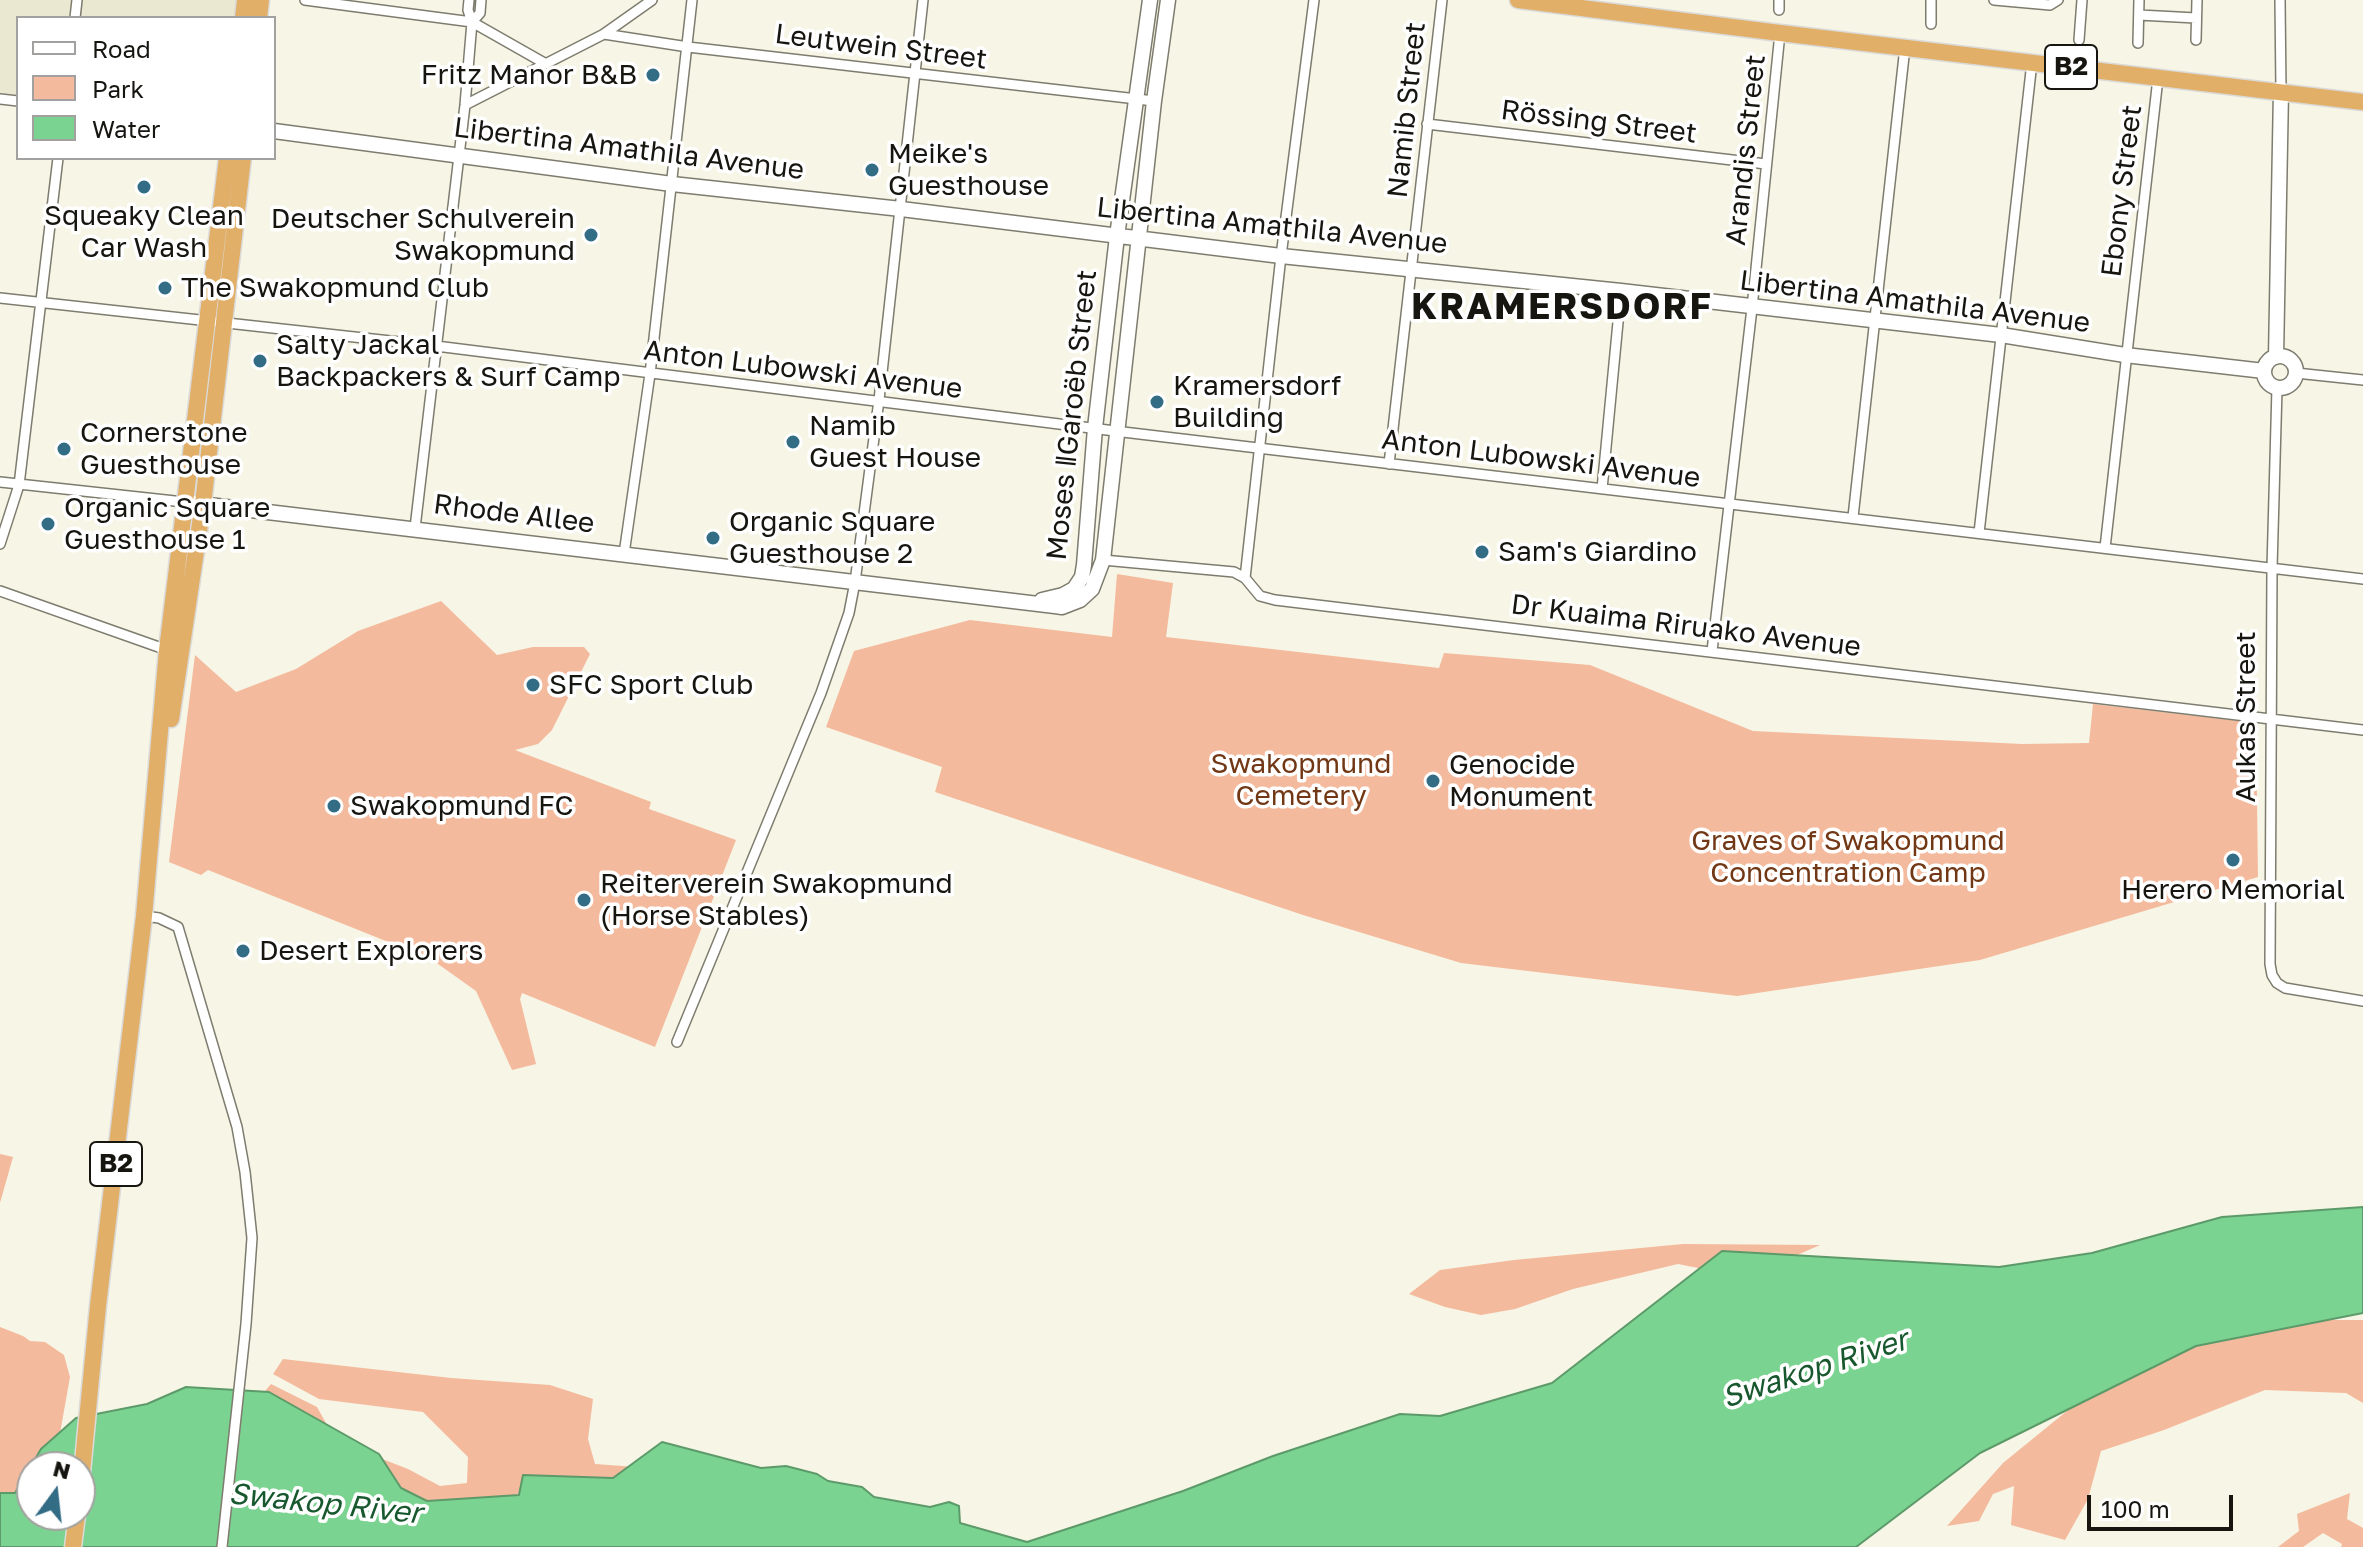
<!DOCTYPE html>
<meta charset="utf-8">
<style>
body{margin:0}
#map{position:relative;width:2363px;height:1547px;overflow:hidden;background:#f7f5e5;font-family:"Golos Text",sans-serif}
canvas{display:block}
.legend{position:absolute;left:16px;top:16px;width:260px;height:144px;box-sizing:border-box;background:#fff;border:2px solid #a2a19f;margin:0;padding:10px 14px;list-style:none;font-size:24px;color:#161510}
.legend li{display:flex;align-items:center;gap:16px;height:40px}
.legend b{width:40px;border:2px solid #a2a19f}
.north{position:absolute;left:16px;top:1451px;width:80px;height:80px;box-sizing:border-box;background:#fff;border:2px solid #a2a19f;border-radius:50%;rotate:15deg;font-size:22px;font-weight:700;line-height:32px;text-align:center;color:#161510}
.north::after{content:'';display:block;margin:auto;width:28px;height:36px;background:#326c85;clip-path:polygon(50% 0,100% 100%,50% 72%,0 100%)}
.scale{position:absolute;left:2087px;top:1495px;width:146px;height:36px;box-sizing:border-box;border:4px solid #161510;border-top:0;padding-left:10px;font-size:24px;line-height:28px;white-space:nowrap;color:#161510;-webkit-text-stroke:6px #fff;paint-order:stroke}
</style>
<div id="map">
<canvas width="2363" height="1547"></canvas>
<ul class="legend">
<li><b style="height:10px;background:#fff"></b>Road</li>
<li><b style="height:22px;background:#f4ba9d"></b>Park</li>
<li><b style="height:22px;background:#7bd391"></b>Water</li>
</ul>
<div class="north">N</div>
<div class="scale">100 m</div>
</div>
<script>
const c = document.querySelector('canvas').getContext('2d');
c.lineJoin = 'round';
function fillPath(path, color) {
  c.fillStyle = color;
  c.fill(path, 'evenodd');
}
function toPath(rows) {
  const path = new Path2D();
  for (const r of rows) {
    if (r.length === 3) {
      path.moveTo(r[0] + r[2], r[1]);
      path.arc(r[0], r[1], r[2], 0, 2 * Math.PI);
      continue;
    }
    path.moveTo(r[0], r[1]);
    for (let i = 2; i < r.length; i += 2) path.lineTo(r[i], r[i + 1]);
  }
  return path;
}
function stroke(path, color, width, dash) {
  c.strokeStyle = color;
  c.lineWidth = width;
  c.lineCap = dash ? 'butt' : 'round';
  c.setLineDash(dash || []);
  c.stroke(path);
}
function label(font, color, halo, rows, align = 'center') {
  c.font = font + ' "Golos Text",sans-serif';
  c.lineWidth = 7;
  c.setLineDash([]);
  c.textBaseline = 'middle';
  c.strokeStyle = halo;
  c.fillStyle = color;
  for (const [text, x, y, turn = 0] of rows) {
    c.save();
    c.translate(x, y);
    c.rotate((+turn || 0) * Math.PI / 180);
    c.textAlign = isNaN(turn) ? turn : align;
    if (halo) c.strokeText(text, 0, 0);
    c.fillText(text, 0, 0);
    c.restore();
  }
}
const built = toPath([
 [0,0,240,0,238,18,18,18,18,95,0,93]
]);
const green = toPath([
 [1117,574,1173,583,1166,637,1439,668,1444,653,1590,665,1753,731,2022,744,2089,743,2093,704,2256,723,2258,877,1980,960,1737,996,1461,963,1303,915,935,792,942,767,826,727,854,651,970,620,1112,637],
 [441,601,497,655,533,647,584,647,590,654,552,730,538,744,515,750,651,802,649,809,736,840,655,1047,522,993,520,999,536,1064,512,1070,476,991,431,959,208,870,201,875,169,862,195,655,236,692,296,669,358,631],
 [0,1154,13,1157,0,1203],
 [1683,1244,1820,1245,1772,1266,1733,1275,1678,1264,1573,1289,1515,1309,1481,1315,1445,1307,1409,1294,1440,1270,1514,1260],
 [2264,1320,2363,1320,2363,1403,2346,1393,2265,1390,2164,1430,2101,1451,2088,1499,2065,1540,2011,1525,2014,1486,1993,1494,1979,1521,1947,1526,2003,1463,2105,1380],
 [0,1327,23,1336,30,1341,45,1342,64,1355,70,1377,54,1467,32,1467,32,1515,80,1515,253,1405,271,1384,317,1407,336,1441,408,1469,440,1486,467,1483,468,1457,423,1412,319,1399,273,1374,283,1359,451,1378,550,1385,593,1399,588,1439,595,1464,678,1470,540,1488,454,1512,0,1547],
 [2350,1493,2347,1519,2363,1528,2363,1547,2341,1547,2342,1544,2323,1533,2303,1547,2278,1547,2299,1531,2297,1514]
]);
const water = toPath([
 [2363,1207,2363,1313,2196,1346,1980,1453,1856,1547,0,1547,0,1493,15,1493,41,1449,76,1418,147,1404,186,1387,269,1392,379,1454,401,1488,427,1501,519,1495,523,1475,613,1478,662,1442,761,1468,786,1466,817,1474,828,1481,862,1487,874,1497,930,1507,949,1502,959,1506,960,1523,1027,1542,1183,1491,1273,1456,1400,1414,1440,1416,1552,1383,1722,1251,1999,1267,2092,1253,2222,1217,2363,1207],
 [32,1467,80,1467,80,1515,32,1515,32,1467]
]);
const street = toPath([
 [305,0,472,22,546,64],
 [1779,0,1779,10],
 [1931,0,1931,24],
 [1994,0,2050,5,2058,0],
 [2280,0,2281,91],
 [2139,15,2196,18],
 [75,18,77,0],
 [472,22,480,13,481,0],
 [604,34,688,47,1154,101],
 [2079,40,2082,0],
 [2196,40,2197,0],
 [2138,43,2139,0],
 [0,99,18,101],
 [465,105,604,34,652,0],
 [1427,124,1766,164],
 [0,298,436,346,1123,432,2363,579],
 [2296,373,2363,380],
 [2277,388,2272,568,2270,964,2272,975,2277,983,2285,988,2363,1001],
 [1389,464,1442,0],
 [0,482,184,502],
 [1602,489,1621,291],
 [1853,517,1905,47],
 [415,528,465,105,472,22,468,10,469,0],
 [1979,533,2032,62],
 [0,544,19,485,58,158],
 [2105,548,2158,78],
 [624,554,650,374,692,0],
 [1103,560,1234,572,1245,578,1260,596,1275,600,2363,730],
 [1245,578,1281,256,1314,0],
 [0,591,170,651],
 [1712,651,1752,308,1780,33],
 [144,916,159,918,178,927,237,1127,245,1172,252,1238,246,1324,222,1547],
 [677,1042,821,693,849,613,855,582,879,400,923,0]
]);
const secondary = toPath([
 [274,131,672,184,901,209,1281,256,1621,291,2001,335,2125,355,2264,371],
 [2280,372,16],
 [2276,357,2281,91],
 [192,503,1055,606,1062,607,1080,600,1092,589,1103,560,1154,101,1168,0],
 [1042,600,1063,595,1074,589,1082,577,1084,565,1095,428,1117,236,1150,0]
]);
const highway = toPath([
 [1518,0,1780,33,2363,102],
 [243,18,245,0],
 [259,18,261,0],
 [171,719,203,504,243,158],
 [80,1493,98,1306,144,916,167,650,227,158],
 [73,1547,77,1515]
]);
const markers = [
 [653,75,8,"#326c85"],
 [872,170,8,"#326c85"],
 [144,187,8,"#326c85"],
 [591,235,8,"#326c85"],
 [165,288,8,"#326c85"],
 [260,361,8,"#326c85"],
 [1157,402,8,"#326c85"],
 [793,442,8,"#326c85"],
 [64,449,8,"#326c85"],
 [48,524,8,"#326c85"],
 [713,538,8,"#326c85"],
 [1482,552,8,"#326c85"],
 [533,685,8,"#326c85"],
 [1433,781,8,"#326c85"],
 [334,806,8,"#326c85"],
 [2233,860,8,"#326c85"],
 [584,900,8,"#326c85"],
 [243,951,8,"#326c85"]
];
const shields = [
 [2071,67,52],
 [116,1164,52]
];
const shieldNames = [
 ["B2",2071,67],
 ["B2",116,1164]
];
const streetNames = [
 ["Leutwein Street",881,47,7],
 ["Namib Street",1407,110,-84],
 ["Rössing Street",1599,122,7],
 ["Libertina Amathila Avenue",629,149,7],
 ["Arandis Street",1746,150,-84],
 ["Ebony Street",2122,191,-83],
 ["Libertina Amathila Avenue",1272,226,6],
 ["Libertina Amathila Avenue",1915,302,7],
 ["Anton Lubowski Avenue",803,370,7],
 ["Moses ǁGaroëb Street",1072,415,-84],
 ["Anton Lubowski Avenue",1541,459,7],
 ["Rhode Allee",514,514,7],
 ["Dr Kuaima Riruako Avenue",1686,626,7],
 ["Aukas Street",2246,717,-90]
];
const poiNames = [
 ["Fritz Manor B&B",637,75,"right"],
 ["Meike's",888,154],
 ["Guesthouse",888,186],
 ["Squeaky Clean",144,216,"center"],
 ["Car Wash",144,248,"center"],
 ["Deutscher Schulverein",575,219,"right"],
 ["Swakopmund",575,251,"right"],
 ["The Swakopmund Club",181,288],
 ["Salty Jackal",276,345],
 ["Backpackers & Surf Camp",276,377],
 ["Kramersdorf",1173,386],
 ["Building",1173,418],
 ["Namib",809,426],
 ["Guest House",809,458],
 ["Cornerstone",80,433],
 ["Guesthouse",80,465],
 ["Organic Square",64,508],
 ["Guesthouse 1",64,540],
 ["Organic Square",729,522],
 ["Guesthouse 2",729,554],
 ["Sam's Giardino",1498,552],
 ["SFC Sport Club",549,685],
 ["Genocide",1449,765],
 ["Monument",1449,797],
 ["Swakopmund FC",350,806],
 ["Reiterverein Swakopmund",600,884],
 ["(Horse Stables)",600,916],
 ["Herero Memorial",2233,890,"center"],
 ["Desert Explorers",259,951]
];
const parkNames = [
 ["Swakopmund",1301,764],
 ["Cemetery",1301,796],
 ["Graves of Swakopmund",1848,841],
 ["Concentration Camp",1848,873]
];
const waterNames = [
 ["Swakop River",1815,1369,-18],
 ["Swakop River",325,1504,6]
];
const districtNames = [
 ["KRAMERSDORF",1562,308]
];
fillPath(built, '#ebe8d1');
fillPath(green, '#f4ba9d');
fillPath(water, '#7bd391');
stroke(water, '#5d9a6a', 2);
stroke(street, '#7e7c6e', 12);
stroke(secondary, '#7e7c6e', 17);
stroke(highway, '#dadad9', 19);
stroke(street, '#fff', 9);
stroke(secondary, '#fff', 14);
stroke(highway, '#e2af68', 16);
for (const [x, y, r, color] of markers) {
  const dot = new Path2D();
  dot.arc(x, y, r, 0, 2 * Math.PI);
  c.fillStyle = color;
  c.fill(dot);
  stroke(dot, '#fff', 3);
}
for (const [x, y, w] of shields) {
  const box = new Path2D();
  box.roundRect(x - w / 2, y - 22, w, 44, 6);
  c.fillStyle = '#fff';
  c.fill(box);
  stroke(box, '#161510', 2);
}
label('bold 26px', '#161510', null, shieldNames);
label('28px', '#161510', '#fff', streetNames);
label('28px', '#161510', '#fff', poiNames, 'left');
label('28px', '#723815', '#fff', parkNames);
label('italic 30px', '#18582e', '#fff', waterNames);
c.letterSpacing = '2px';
label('bold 36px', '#161510', '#fff', districtNames);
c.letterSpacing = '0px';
</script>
